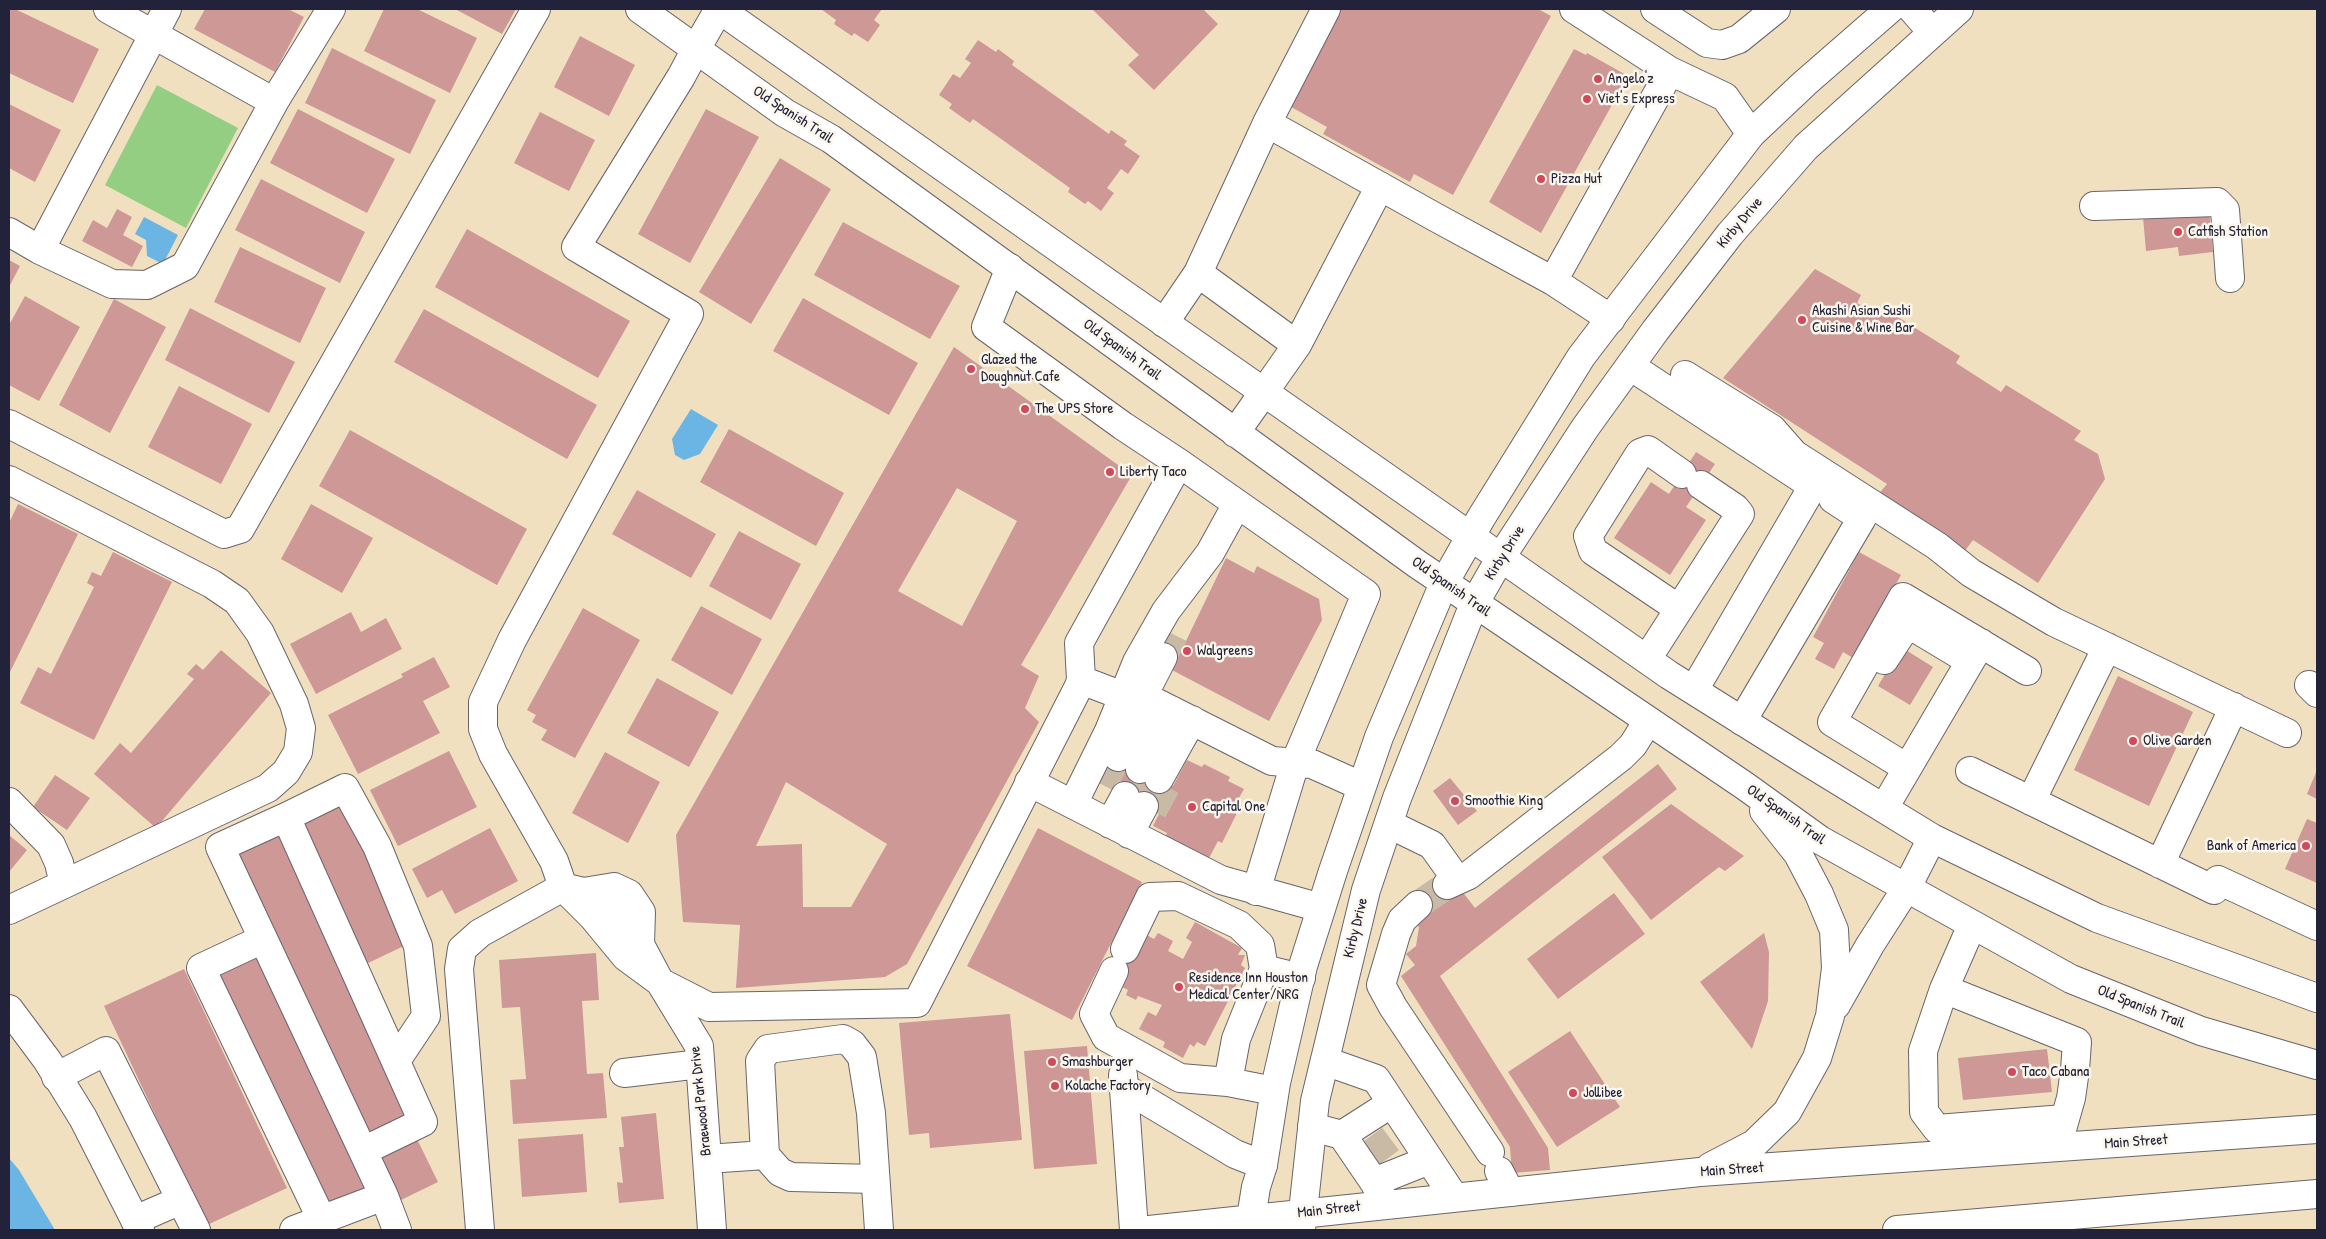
<!DOCTYPE html>
<style>
body{margin:0}
#map{position:relative;width:2326px;height:1239px;overflow:hidden;background:#f1e0c0;font-family:"Patrick Hand",sans-serif}
canvas{display:block}
.frame{position:absolute;inset:0;border:10px solid #22223b;pointer-events:none}
</style>
<div id="map">
<canvas width="2326" height="1239"></canvas>
<div class="frame"></div>
</div>
<script>
const c = document.querySelector('canvas').getContext('2d');
c.lineJoin = 'round';
function fillPath(path, color) {
  c.fillStyle = color;
  c.fill(path, 'evenodd');
}
function toPath(rows) {
  const path = new Path2D();
  for (const r of rows) {
    path.moveTo(r[0], r[1]);
    for (let i = 2; i < r.length; i += 2) path.lineTo(r[i], r[i + 1]);
  }
  return path;
}
function stroke(path, color, width, dash) {
  c.strokeStyle = color;
  c.lineWidth = width;
  c.lineCap = dash ? 'butt' : 'round';
  c.setLineDash(dash || []);
  c.stroke(path);
}
function label(font, color, halo, rows, align = 'center') {
  c.font = font + ' "Patrick Hand",sans-serif';
  c.lineWidth = 5;
  c.setLineDash([]);
  c.textBaseline = 'middle';
  c.strokeStyle = halo;
  c.fillStyle = color;
  for (const [text, x, y, turn = 0] of rows) {
    c.save();
    c.translate(x, y);
    c.rotate((+turn || 0) * Math.PI / 180);
    c.textAlign = isNaN(turn) ? turn : align;
    if (halo) c.strokeText(text, 0, 0);
    c.fillText(text, 0, 0);
    c.restore();
  }
}
const green = toPath([
 [157,85,238,128,186,228,105,185]
]);
const water = toPath([
 [144,217,178,235,163,264,147,256,146,240,135,234],
 [691,409,718,425,700,454,684,460,675,455,672,439],
 [9,1158,19,1170,55,1230,9,1230]
]);
const building = toPath([
 [9,9,15,9,99,49,73,103,9,73],
 [205,9,288,9,304,17,275,72,194,29],
 [384,9,417,9,477,38,450,93,364,51],
 [455,9,516,9,502,34],
 [821,9,882,9,874,20,880,25,868,42,854,33,852,36,834,24,836,20],
 [1092,9,1203,9,1218,24,1154,90,1128,65,1139,55],
 [1336,9,1538,9,1551,16,1453,195,1414,174,1410,182,1323,134,1327,127,1284,103],
 [580,36,635,65,609,116,554,87],
 [978,40,996,52,998,49,1014,61,1012,65,1109,134,1111,130,1127,141,1124,145,1140,156,1128,174,1121,169,1107,188,1114,193,1101,211,1088,201,1085,204,1068,192,1070,188,973,119,970,123,949,108,952,104,939,95,953,74,960,78,971,63,965,59],
 [332,48,436,100,410,154,305,103],
 [1574,49,1586,55,1587,53,1628,76,1541,233,1489,202],
 [9,104,61,130,35,182,9,168],
 [298,109,395,159,367,213,270,163],
 [706,109,759,137,690,263,638,234],
 [540,112,595,140,569,191,514,163],
 [780,158,831,189,751,324,699,292],
 [261,179,365,232,340,283,235,230],
 [117,209,132,217,123,235,143,246,132,267,82,241,93,220,107,228],
 [2209,211,2213,252,2179,256,2178,247,2146,251,2143,217],
 [843,222,960,286,930,339,814,275],
 [467,229,630,321,598,378,435,287],
 [240,247,326,288,300,343,214,302],
 [9,260,20,266,9,287],
 [1815,269,1861,295,1857,303,1880,316,1885,309,1960,356,1956,363,2001,392,2006,385,2081,431,2074,440,2098,454,2105,479,2038,583,1973,540,1964,552,1877,496,1887,484,1723,378],
 [25,296,80,327,39,401,9,385,9,325],
 [803,298,918,363,889,415,773,351],
 [114,299,166,327,110,433,59,405],
 [190,308,295,362,269,413,165,360],
 [424,309,597,405,567,459,394,362],
 [954,347,1132,475,1021,665,1039,676,1025,708,1039,722,907,964,885,977,736,988,740,925,683,922,676,835],
 [957,488,1017,521,962,626,898,591],
 [786,782,887,844,851,907,803,907,802,844,756,846],
 [179,386,252,424,221,484,148,447],
 [729,429,844,493,816,546,700,482],
 [350,430,527,529,497,585,319,486],
 [1696,452,1715,464,1686,507,1706,520,1670,575,1614,538,1651,482,1669,494],
 [637,490,716,534,691,578,612,534],
 [18,504,78,534,9,674,9,523],
 [311,504,373,538,342,593,281,559],
 [739,531,801,564,771,620,709,586],
 [113,552,172,582,94,740,20,703,38,667,51,674,94,587,87,583,92,572,101,576],
 [1859,552,1901,575,1855,659,1843,652,1834,669,1815,659,1824,643,1813,637],
 [1226,558,1254,573,1257,566,1319,599,1322,620,1269,721,1172,670,1176,663,1157,653,1168,632,1186,641],
 [701,606,762,639,732,695,671,660],
 [583,608,640,640,575,758,541,740,547,730,532,722,536,715,527,710],
 [351,612,361,632,386,618,402,649,316,694,290,644],
 [1901,647,1933,667,1910,705,1878,686],
 [221,650,271,693,156,828,94,774,120,743,131,753,194,679,187,674,196,664,203,670],
 [434,657,450,687,423,701,440,733,358,774,328,715,403,677,401,674],
 [2118,676,2193,712,2149,806,2074,770],
 [657,678,719,712,689,767,627,733],
 [449,751,477,807,398,846,370,790],
 [605,752,660,782,628,843,572,813],
 [1111,753,1173,786,1187,760,1202,767,1204,764,1230,777,1228,781,1244,789,1235,805,1240,807,1222,843,1218,841,1208,860,1165,837,1167,833,1153,826,1159,814,1096,781],
 [1658,764,1677,789,1440,976,1548,1148,1550,1170,1512,1173,1510,1147,1401,976,1415,965,1406,954,1416,946,1419,927,1414,921,1458,886,1475,908],
 [2317,770,2317,799,2307,794],
 [55,775,90,798,67,830,33,807],
 [1450,778,1477,811,1458,825,1433,791],
 [1671,804,1744,856,1725,871,1719,867,1651,920,1602,857],
 [343,805,408,944,364,965,299,826],
 [2307,819,2317,823,2317,883,2285,869],
 [490,828,518,881,455,914,442,890,427,898,412,869],
 [1038,828,1142,882,1072,1020,967,966],
 [9,835,27,850,9,872],
 [280,835,411,1114,366,1135,235,856],
 [1614,893,1645,934,1558,999,1527,959],
 [1195,922,1242,948,1238,955,1245,955,1241,965,1245,968,1205,1046,1197,1042,1194,1047,1190,1044,1183,1058,1163,1047,1165,1042,1139,1029,1148,1012,1156,1016,1162,1005,1138,996,1136,1000,1126,995,1128,990,1116,984,1143,933,1154,939,1158,933,1173,941,1168,951,1183,959,1192,942,1186,938],
 [1764,933,1769,952,1768,1001,1752,1049,1700,982],
 [596,953,599,1000,582,1001,587,1074,603,1073,607,1118,513,1124,510,1080,526,1079,520,1007,502,1008,499,960],
 [257,957,366,1192,322,1212,212,978],
 [184,969,287,1188,207,1225,104,1006],
 [1010,1014,1022,1140,930,1148,929,1133,909,1135,899,1023],
 [1570,1031,1620,1107,1557,1147,1508,1072],
 [1087,1046,1097,1164,1034,1169,1024,1051],
 [2047,1049,2052,1092,1963,1100,1958,1058],
 [656,1113,664,1199,619,1203,617,1182,623,1183,619,1147,624,1147,621,1117],
 [583,1134,587,1192,522,1197,518,1139],
 [416,1137,438,1182,401,1200,379,1156]
]);
const minorTunnel = toPath([
 [1163,657,1174,635],
 [1103,785,1118,757],
 [1135,801,1150,774],
 [1153,811,1168,783],
 [1418,905,1447,885],
 [1371,1136,1388,1159]
]);
const minor = toPath([
 [108,9,274,102],
 [167,9,40,250,112,284,147,285,185,266,274,102,331,9],
 [1574,9,1670,71,1725,97,1751,134],
 [1655,9,1707,43,1722,45,1739,39,1776,9],
 [1912,9,1932,32],
 [696,49,681,77,576,247,689,314,512,640,483,702,483,729,493,754,554,861,563,887,593,917,626,957,660,982,709,1007,917,1003,1079,686,1081,680,1079,643,1179,463,1123,426,986,327,1010,268],
 [1267,123,1435,217,1553,281,1611,319],
 [2094,206,2217,202,2225,210,2230,278],
 [9,232,40,250],
 [1553,281,1670,71],
 [1164,323,1198,273],
 [1297,345,1198,273,1267,123,1326,9],
 [1630,366,1813,486,1694,690],
 [1685,375,1772,429,1794,454,1937,546,1971,573,2054,622,2287,733],
 [1264,392,1297,345,1380,186],
 [9,424,224,534,240,529,536,9],
 [1179,463,1366,594,1295,763,1256,891],
 [9,480,212,584,237,601,260,633,294,704,301,728,298,752,286,772,268,788,9,910],
 [1679,609,1593,551,1588,536,1640,453,1648,450,1682,474],
 [1647,659,1740,514,1735,508,1701,485],
 [1884,660,1903,631,1915,628,1970,661],
 [1081,680,1123,696,1143,696,1272,761,1312,764,1361,786],
 [2309,685,2317,693],
 [1143,696,1163,657],
 [1742,721,1862,518,1833,499],
 [1118,757,1149,699],
 [1907,768,1832,722,1903,597,2027,671],
 [1140,769,1171,710],
 [1970,771,2214,890],
 [1159,779,1192,720],
 [1029,782,1221,880,1321,908],
 [2031,801,2107,647],
 [9,802,51,845,59,863,64,884],
 [1073,804,1109,731,1137,662,1166,611,1210,553,1237,504],
 [1884,808,1981,643],
 [286,817,345,788,377,846,418,946,426,1016,396,1061],
 [1110,824,1125,796],
 [1389,824,1432,845,1457,880],
 [1129,834,1144,806],
 [2160,864,2234,707],
 [2218,880,2317,926],
 [1447,885,1469,875,1621,757,1633,745,1648,721],
 [584,892,614,887,629,894,641,912,640,944],
 [1418,905,1402,920,1396,934,1381,985,1393,1007,1490,1152],
 [1972,925,1944,989,2077,1042,2075,1070,2071,1098,2057,1147],
 [263,939,201,968,322,1220],
 [1125,949,1150,897,1178,896,1239,925,1260,945,1264,969],
 [1114,971,1094,1014,1106,1037,1180,1078,1228,1082],
 [1944,989,1923,1051,1924,1112,1937,1129,2064,1119],
 [1325,1061,1376,1079,1454,1197],
 [624,1073,700,1064],
 [1123,1075,1134,1230],
 [56,1077,106,1051,181,1200,135,1220],
 [1123,1087,1235,1154,1263,1165],
 [1274,1091,1228,1082,1236,1039,1264,969,1301,978],
 [1312,1127,1342,1135,1374,1182],
 [1342,1135,1392,1103],
 [363,1151,423,1122,286,817,220,847,384,1196],
 [765,1155,780,1172,791,1177,875,1179],
 [707,1159,765,1155,760,1061,768,1049,843,1039,852,1044,862,1057,871,1113,879,1230],
 [1499,1171,1510,1192],
 [1383,1199,1374,1182,1429,1160],
 [181,1200,196,1230],
 [294,1230,384,1196,397,1230],
 [480,1230,459,969,462,949,480,933,563,887,584,892,603,904,635,935,660,982,699,1046,712,1230]
]);
const major = toPath([
 [640,9,785,113,831,139,1417,564,1745,786,1820,840,2071,979,2201,1031,2317,1065],
 [719,9,1122,293,1669,675,1803,759,1932,838,2097,918,2317,998],
 [696,49,719,9],
 [1235,433,1264,392],
 [1836,1005,1870,945,1906,889,1932,838],
 [9,1009,47,1060,83,1118,140,1230],
 [1710,1167,1754,1144,1787,1112,1817,1058,1830,1016,1836,968,1834,930,1819,894,1798,854,1764,811],
 [1149,1230,1700,1172,2317,1129],
 [1249,1230,1256,1187,1263,1165,1276,1083,1303,966,1333,871,1379,737,1444,583,1481,518,1581,357,1751,134,1805,83,1890,9],
 [1301,1230,1315,1101,1366,890,1397,798,1474,604,1501,557,1585,428,1655,331,1730,234,1806,147,1959,9],
 [1897,1230,2317,1194]
]);
const markers = [
 [1598,79,5,"#d1495b"],
 [1587,99,5,"#d1495b"],
 [1541,179,5,"#d1495b"],
 [2178,232,5,"#d1495b"],
 [1802,320,5,"#d1495b"],
 [971,369,5,"#d1495b"],
 [1025,409,5,"#d1495b"],
 [1110,472,5,"#d1495b"],
 [1187,651,5,"#d1495b"],
 [2133,741,5,"#d1495b"],
 [1455,801,5,"#d1495b"],
 [1192,807,5,"#d1495b"],
 [2306,846,5,"#d1495b"],
 [1179,987,5,"#d1495b"],
 [1052,1062,5,"#d1495b"],
 [2012,1072,5,"#d1495b"],
 [1055,1086,5,"#d1495b"],
 [1573,1093,5,"#d1495b"]
];
const poiNames = [
 ["Angelo'z",1608,79],
 ["Viet's Express",1597,99],
 ["Pizza Hut",1551,179],
 ["Catfish Station",2188,232],
 ["Akashi Asian Sushi",1812,311],
 ["Cuisine & Wine Bar",1812,328],
 ["Glazed the",981,360],
 ["Doughnut Cafe",981,377],
 ["The UPS Store",1035,409],
 ["Liberty Taco",1120,472],
 ["Walgreens",1197,651],
 ["Olive Garden",2143,741],
 ["Smoothie King",1465,801],
 ["Capital One",1202,807],
 ["Bank of America",2296,846,"right"],
 ["Residence Inn Houston",1189,978],
 ["Medical Center/NRG",1189,995],
 ["Smashburger",1062,1062],
 ["Taco Cabana",2022,1072],
 ["Kolache Factory",1065,1086],
 ["Jollibee",1583,1093]
];
const streetNames = [
 ["Old Spanish Trail",793,115,33],
 ["Kirby Drive",1740,223,-50],
 ["Old Spanish Trail",1122,350,36],
 ["Kirby Drive",1505,553,-58],
 ["Old Spanish Trail",1451,587,35],
 ["Old Spanish Trail",1786,815,35],
 ["Kirby Drive",1356,928,-76],
 ["Old Spanish Trail",2141,1007,22],
 ["Braewood Park Drive",701,1101,-96],
 ["Main Street",2136,1142,-4],
 ["Main Street",1732,1170,-4],
 ["Main Street",1329,1210,-6]
];
fillPath(green, '#93ce83');
fillPath(water, '#6ab5e3');
fillPath(building, '#cd9895');
stroke(minorTunnel, '#c8baa5', 28, [28, 14]);
stroke(minor, '#6a646a', 30);
stroke(major, '#6a646a', 30);
stroke(minor, '#fff', 28);
stroke(major, '#fff', 28);
for (const [x, y, r, color] of markers) {
  const dot = new Path2D();
  dot.arc(x, y, r, 0, 2 * Math.PI);
  c.fillStyle = color;
  c.fill(dot);
  stroke(dot, '#fbf7ec', 2);
}
label('15px', '#22223b', '#fbf7ec', poiNames, 'left');
label('15px', '#22223b', '#fbf7ec', streetNames);
</script>
